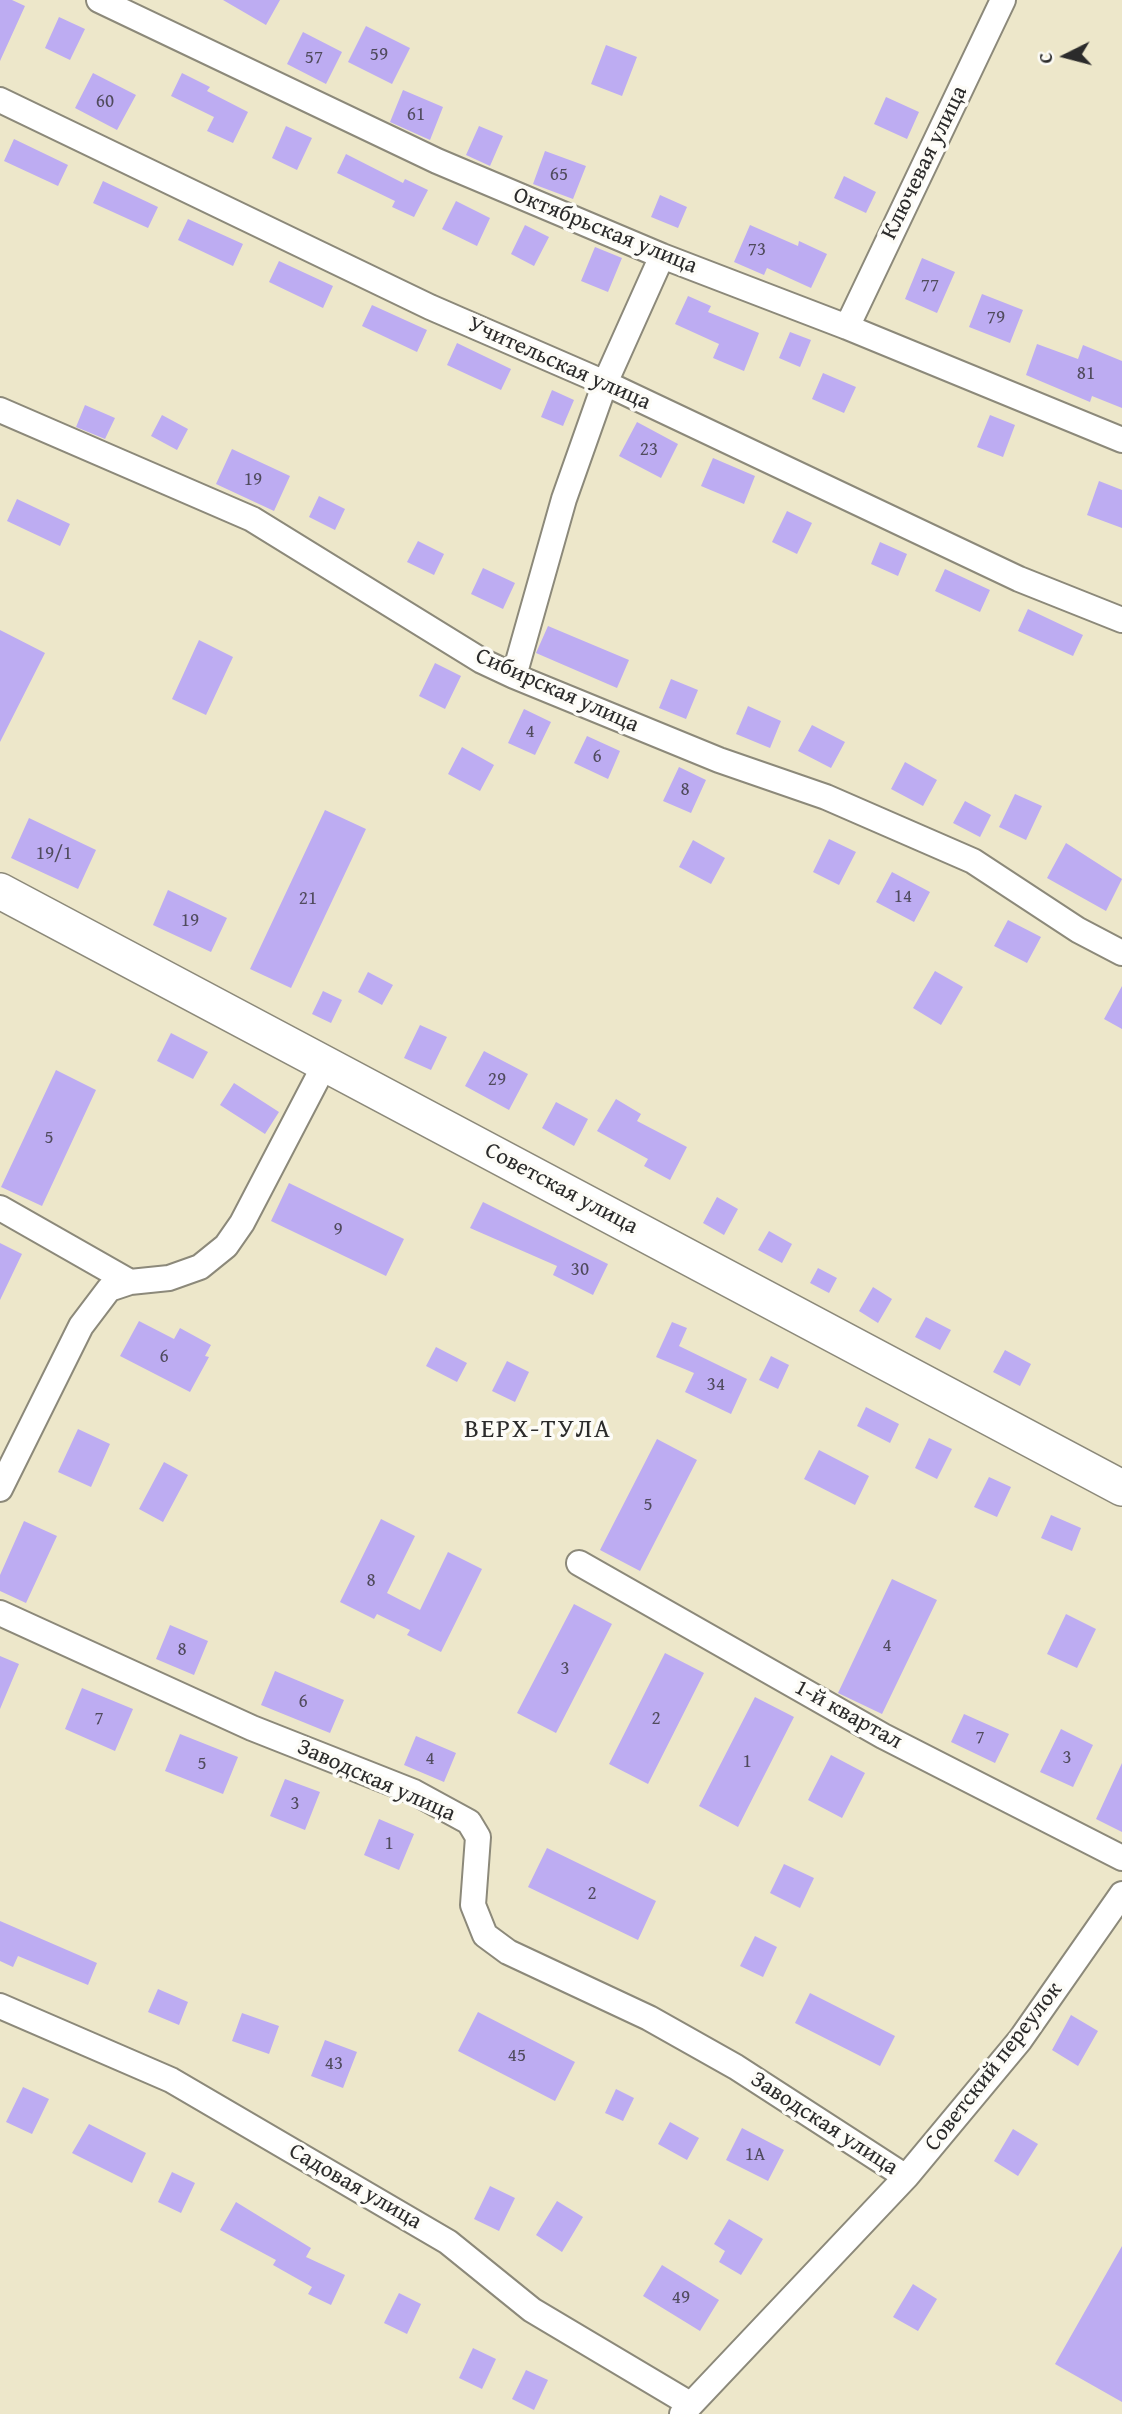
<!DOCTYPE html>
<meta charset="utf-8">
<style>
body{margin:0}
#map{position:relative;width:1122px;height:2414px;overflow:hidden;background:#ede7ca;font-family:"Gentium Book Plus",serif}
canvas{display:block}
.north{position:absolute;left:1031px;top:21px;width:70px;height:70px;-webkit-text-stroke:5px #fdfcf7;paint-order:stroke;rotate:264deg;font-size:19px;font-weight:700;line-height:28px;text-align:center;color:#2b2b2b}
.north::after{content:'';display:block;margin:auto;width:24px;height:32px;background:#2b2b2b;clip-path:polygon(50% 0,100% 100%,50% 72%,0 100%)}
</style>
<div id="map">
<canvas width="1122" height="2414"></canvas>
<div class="north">С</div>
</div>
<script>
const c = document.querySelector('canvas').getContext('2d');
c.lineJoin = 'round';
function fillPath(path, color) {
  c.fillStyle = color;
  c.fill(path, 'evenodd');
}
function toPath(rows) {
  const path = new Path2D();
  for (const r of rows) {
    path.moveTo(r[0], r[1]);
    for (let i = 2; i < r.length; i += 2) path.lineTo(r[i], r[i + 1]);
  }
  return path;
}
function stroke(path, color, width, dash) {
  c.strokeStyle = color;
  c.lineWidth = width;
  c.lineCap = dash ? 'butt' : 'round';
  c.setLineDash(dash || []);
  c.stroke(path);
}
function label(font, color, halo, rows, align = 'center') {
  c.font = font + ' "Gentium Book Plus",serif';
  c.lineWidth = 7;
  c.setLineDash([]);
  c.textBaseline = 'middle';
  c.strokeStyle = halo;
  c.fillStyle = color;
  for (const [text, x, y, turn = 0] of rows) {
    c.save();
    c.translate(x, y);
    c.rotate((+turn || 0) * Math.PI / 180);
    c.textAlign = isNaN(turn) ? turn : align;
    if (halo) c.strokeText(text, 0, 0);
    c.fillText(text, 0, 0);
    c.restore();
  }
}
const building = toPath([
 [0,0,12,0,25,6,0,61],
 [223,0,280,0,266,25],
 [59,17,85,29,70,60,45,48],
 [366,26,410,48,392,84,348,62],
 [303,32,342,52,326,84,287,64],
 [606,45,637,57,622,96,591,84],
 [93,73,136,95,117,130,75,108],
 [182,73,210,87,207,91,248,112,233,143,207,131,214,117,171,96],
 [403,90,443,107,430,140,390,122],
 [886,97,919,112,907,139,874,124],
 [286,126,312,138,297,170,272,158],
 [479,126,503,136,490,166,466,155],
 [14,139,68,165,58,186,4,161],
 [545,151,586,166,573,199,533,184],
 [346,154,403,183,405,179,428,190,414,217,392,207,395,201,337,173],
 [844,176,876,192,866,213,834,198],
 [103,181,158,207,148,228,93,203],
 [660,195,687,207,678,228,651,217],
 [456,201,490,218,477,246,442,229],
 [188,219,243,244,233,266,178,240],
 [525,225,549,237,534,266,511,254],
 [750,225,798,246,799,241,827,254,811,288,767,268,764,275,734,262],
 [595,247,622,258,608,292,581,281],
 [922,258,955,272,937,313,905,299],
 [279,261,333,286,323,308,269,282],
 [982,294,1023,310,1010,343,969,327],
 [688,296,711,306,708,312,759,333,744,371,713,358,719,344,675,324],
 [372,305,427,330,417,352,362,326],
 [790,332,811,340,800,367,779,358],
 [457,343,511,369,501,390,447,365],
 [1037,344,1078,359,1083,345,1122,361,1122,408,1092,396,1090,402,1026,375],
 [823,373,856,387,844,413,812,399],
 [552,390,574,400,563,426,541,417],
 [85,405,115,418,105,439,76,427],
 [162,415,188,429,177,450,151,436],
 [990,415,1015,425,1003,457,977,447],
 [637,422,678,444,661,478,619,456],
 [232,449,290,476,274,511,216,484],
 [713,458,755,476,744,504,701,486],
 [1099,481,1122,490,1122,528,1087,515],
 [319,496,345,509,335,530,309,517],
 [17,499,70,524,60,546,7,521],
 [787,511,812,523,797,554,772,542],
 [418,541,444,554,434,575,407,562],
 [880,542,907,554,898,576,871,564],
 [483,568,515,583,503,609,471,594],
 [945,569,990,590,980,612,935,591],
 [1028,609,1083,635,1073,656,1018,631],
 [548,626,629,660,617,688,536,653],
 [0,630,45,653,0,742],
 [199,640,233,657,206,715,172,699],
 [435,663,461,676,445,709,419,696],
 [671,679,698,690,686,719,659,708],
 [748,706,781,721,770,748,736,734],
 [524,709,551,722,535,755,508,743],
 [812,725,845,742,831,768,798,751],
 [587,736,620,751,608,779,574,763],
 [462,747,494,765,480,791,448,774],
 [905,762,937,780,923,806,891,789],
 [679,767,706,780,691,813,663,801],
 [1015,794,1042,806,1026,840,999,827],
 [965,801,991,815,980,837,953,823],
 [325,810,366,829,291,988,250,969],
 [29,818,96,850,78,889,11,858],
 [829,839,856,852,839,885,813,872],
 [693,840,725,858,711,884,679,867],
 [1066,843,1122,879,1106,911,1047,878],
 [892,872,930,892,914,922,876,902],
 [168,890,227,918,211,952,153,925],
 [1008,920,1041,937,1027,963,994,946],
 [935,971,963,987,941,1025,913,1008],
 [368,972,393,985,382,1005,358,992],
 [1122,986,1122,1029,1104,1019],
 [323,991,342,1000,331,1023,312,1014],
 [420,1025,447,1037,431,1070,404,1058],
 [171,1033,208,1052,193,1079,157,1061],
 [484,1051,528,1074,509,1110,465,1086],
 [56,1070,96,1090,42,1206,1,1187],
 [234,1083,279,1112,265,1134,220,1105],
 [616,1099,641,1114,637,1121,687,1147,670,1180,644,1166,648,1159,597,1131],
 [556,1102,588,1119,574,1146,542,1128],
 [289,1183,404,1239,386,1276,271,1221],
 [717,1197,738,1209,724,1235,703,1223],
 [483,1202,608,1264,593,1295,553,1275,557,1266,470,1228],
 [769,1231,792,1244,782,1263,758,1250],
 [0,1243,22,1254,0,1300],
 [818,1268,837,1278,829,1293,810,1283],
 [873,1287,892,1299,878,1323,859,1311],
 [926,1317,951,1330,940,1350,915,1337],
 [139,1321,174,1339,180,1328,211,1345,205,1356,209,1357,190,1392,120,1356],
 [672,1322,687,1328,679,1346,747,1379,731,1414,685,1392,694,1373,656,1357],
 [436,1347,467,1363,457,1382,426,1366],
 [1005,1350,1031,1364,1020,1386,993,1372],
 [771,1356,789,1365,778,1389,759,1380],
 [507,1361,529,1372,515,1402,492,1391],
 [866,1407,899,1424,890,1443,857,1426],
 [78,1429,110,1444,91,1487,58,1472],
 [929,1438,952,1449,937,1479,915,1468],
 [657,1439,697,1460,640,1571,600,1550],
 [819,1450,869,1476,855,1505,804,1479],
 [164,1462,188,1475,163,1522,139,1509],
 [989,1477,1011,1487,997,1517,974,1507],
 [1051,1515,1081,1528,1072,1551,1041,1538],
 [381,1519,415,1536,387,1593,420,1610,448,1552,482,1569,441,1652,407,1635,410,1630,377,1614,374,1619,340,1602],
 [24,1521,57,1536,26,1603,0,1591,0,1575],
 [892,1579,937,1600,882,1714,838,1693],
 [574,1604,612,1624,556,1733,517,1713],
 [1066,1614,1096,1629,1077,1668,1047,1654],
 [170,1625,208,1641,194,1675,156,1659],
 [665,1653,704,1673,648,1784,609,1764],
 [0,1656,19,1664,0,1709],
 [275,1671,344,1700,330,1733,261,1705],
 [82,1688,133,1709,115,1751,65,1729],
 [755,1697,794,1717,738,1827,699,1806],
 [964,1714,1009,1734,995,1763,951,1742],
 [1061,1729,1093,1745,1073,1787,1040,1772],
 [180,1734,238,1757,223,1794,165,1771],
 [416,1736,456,1753,444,1782,404,1765],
 [831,1755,865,1773,842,1818,808,1800],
 [1122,1763,1122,1832,1096,1819],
 [285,1779,320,1792,305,1830,270,1816],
 [379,1819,414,1834,399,1870,364,1855],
 [547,1848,656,1901,638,1940,528,1887],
 [784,1864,814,1878,800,1908,770,1893],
 [0,1921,97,1963,88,1985,18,1956,13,1967,0,1961],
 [755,1936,777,1947,763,1977,740,1966],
 [158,1989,188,2002,179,2025,148,2012],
 [810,1993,895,2036,880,2066,795,2023],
 [478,2012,575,2062,555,2101,458,2051],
 [242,2013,279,2026,269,2054,232,2041],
 [1071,2015,1098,2031,1078,2066,1052,2050],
 [325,2040,357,2052,343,2088,311,2076],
 [23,2087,49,2099,32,2134,6,2122],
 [616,2089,634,2098,623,2121,605,2113],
 [670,2122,699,2138,687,2160,658,2144],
 [89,2124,146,2153,132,2183,72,2153],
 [742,2128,784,2150,768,2181,726,2160],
 [1013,2129,1038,2144,1018,2176,994,2161],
 [172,2172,195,2183,181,2213,158,2202],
 [490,2186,515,2198,499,2231,474,2219],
 [557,2201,583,2217,562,2252,536,2235],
 [236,2202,311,2248,306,2257,345,2275,331,2305,308,2294,312,2287,273,2265,276,2260,220,2230],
 [729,2219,763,2239,741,2275,719,2262,725,2251,714,2244],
 [1122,2246,1122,2402,1055,2364],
 [662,2265,719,2300,700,2331,643,2296],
 [913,2284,937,2299,918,2331,893,2317],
 [399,2293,421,2304,407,2334,384,2323],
 [473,2348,496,2359,482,2389,459,2378],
 [526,2370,548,2380,534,2410,512,2399]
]);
const street = toPath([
 [99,0,437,161,662,256,847,327,1122,440],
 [0,100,430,307,605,383,1019,579,1122,620],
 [847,327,1003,0],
 [0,410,252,519,482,661,514,676,719,760,826,797,973,861,1078,930,1122,953],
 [514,676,564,499,605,383,662,256],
 [0,1208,130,1282],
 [0,1489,81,1326,109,1289,130,1282,169,1278,200,1267,226,1246,242,1223,325,1064],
 [579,1563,883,1736,1122,1858],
 [0,1613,252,1728,414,1792,469,1822,478,1837,473,1905,485,1935,508,1952,649,2018,736,2067,906,2177],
 [0,2006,171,2080,448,2242,532,2310,690,2404],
 [682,2414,906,2177,1020,2040,1122,1894]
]);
const secondary = toPath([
 [0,891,1122,1488]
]);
const numberNames = [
 ["59",379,55],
 ["57",314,58],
 ["60",105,102],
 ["61",416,115],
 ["65",559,175],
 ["73",757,250],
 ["77",930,286],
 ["79",996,318],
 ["81",1086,374],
 ["23",649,450],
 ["19",253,480],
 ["4",530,732],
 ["6",597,757],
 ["8",685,790],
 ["19/1",54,854],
 ["14",903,897],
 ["21",308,899],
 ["19",190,921],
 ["29",497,1080],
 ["5",49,1138],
 ["9",338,1230],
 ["30",580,1270],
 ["6",164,1357],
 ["34",716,1385],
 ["5",648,1505],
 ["8",371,1581],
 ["4",887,1646],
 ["8",182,1650],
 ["3",565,1669],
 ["6",303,1702],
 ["7",99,1719],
 ["2",656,1719],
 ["7",980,1738],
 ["3",1067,1758],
 ["4",430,1759],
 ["1",747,1762],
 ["5",202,1764],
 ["3",295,1804],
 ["1",389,1844],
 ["2",592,1894],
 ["45",517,2056],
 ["43",334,2064],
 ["1А",755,2155],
 ["49",681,2298]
];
const streetNames = [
 ["Ключевая улица",925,163,-64],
 ["Октябрьская улица",605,231,22],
 ["Учительская улица",559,364,24],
 ["Сибирская улица",557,691,24],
 ["Советская улица",561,1189,28],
 ["1-й квартал",848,1715,29],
 ["Заводская улица",376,1781,24],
 ["Советский переулок",994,2067,-52],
 ["Заводская улица",824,2124,33],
 ["Садовая улица",355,2187,30]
];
const quarterNames = [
 ["ВЕРХ-ТУЛА",538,1430]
];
fillPath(building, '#bdacf2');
stroke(street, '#8c897a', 28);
stroke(secondary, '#8c897a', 38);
stroke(street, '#fff', 24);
stroke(secondary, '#fff', 35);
label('19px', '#504b5d', null, numberNames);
label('23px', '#2b2b2b', '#fdfcf7', streetNames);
c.letterSpacing = '2px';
label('26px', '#2b2b2b', '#fdfcf7', quarterNames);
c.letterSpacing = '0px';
</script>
